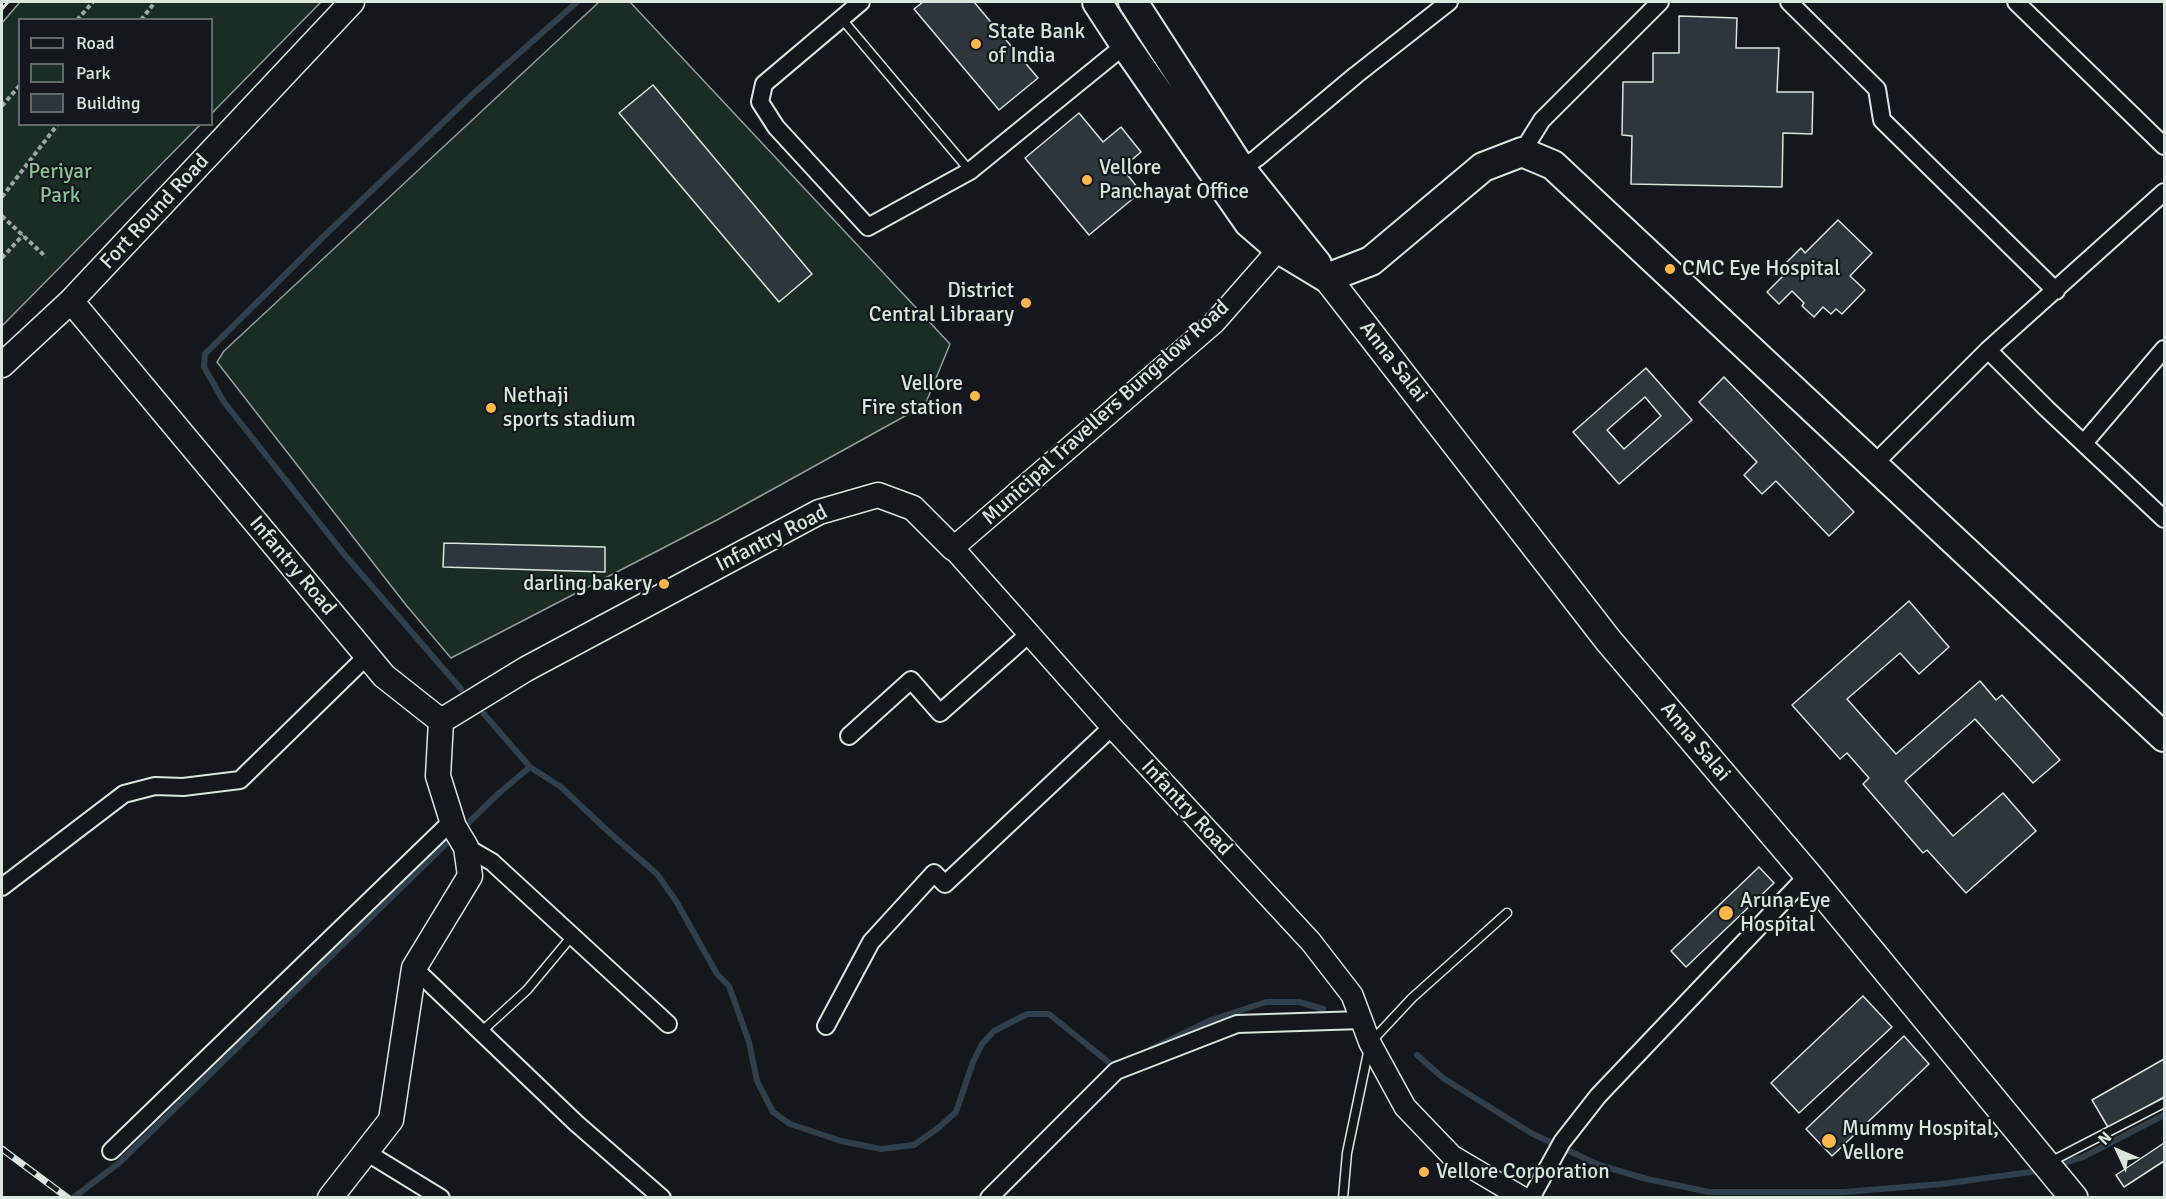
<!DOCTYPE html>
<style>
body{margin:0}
#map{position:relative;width:2166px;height:1199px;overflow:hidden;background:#14181c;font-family:Signika,sans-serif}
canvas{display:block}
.frame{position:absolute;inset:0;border:3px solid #d8e6dc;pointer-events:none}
.legend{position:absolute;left:18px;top:18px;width:195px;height:108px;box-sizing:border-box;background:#14181c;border:2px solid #626a69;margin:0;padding:8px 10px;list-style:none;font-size:18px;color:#d8e6dc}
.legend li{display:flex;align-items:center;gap:12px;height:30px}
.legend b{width:30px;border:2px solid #626a69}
.north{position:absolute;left:2088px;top:1121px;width:60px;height:60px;-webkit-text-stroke:4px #14181c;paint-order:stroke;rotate:314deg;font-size:16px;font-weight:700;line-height:24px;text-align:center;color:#d8e6dc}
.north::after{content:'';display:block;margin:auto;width:21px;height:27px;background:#d8e6dc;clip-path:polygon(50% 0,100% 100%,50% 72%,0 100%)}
</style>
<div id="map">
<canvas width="2166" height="1199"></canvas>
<div class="frame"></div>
<ul class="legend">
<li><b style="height:8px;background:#14181c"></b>Road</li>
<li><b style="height:16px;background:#1a2d24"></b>Park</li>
<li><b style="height:16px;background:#2c363c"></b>Building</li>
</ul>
<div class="north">N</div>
</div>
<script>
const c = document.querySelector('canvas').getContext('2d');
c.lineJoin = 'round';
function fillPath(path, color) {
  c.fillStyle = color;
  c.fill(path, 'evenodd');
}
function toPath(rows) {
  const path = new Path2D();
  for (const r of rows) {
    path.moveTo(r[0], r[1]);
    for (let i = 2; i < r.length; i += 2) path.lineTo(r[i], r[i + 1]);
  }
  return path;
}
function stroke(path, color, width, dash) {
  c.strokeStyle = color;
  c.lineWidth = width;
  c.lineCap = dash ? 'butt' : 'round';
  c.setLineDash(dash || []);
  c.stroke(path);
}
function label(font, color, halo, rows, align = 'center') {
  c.font = font + ' Signika,sans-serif';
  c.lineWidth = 4.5;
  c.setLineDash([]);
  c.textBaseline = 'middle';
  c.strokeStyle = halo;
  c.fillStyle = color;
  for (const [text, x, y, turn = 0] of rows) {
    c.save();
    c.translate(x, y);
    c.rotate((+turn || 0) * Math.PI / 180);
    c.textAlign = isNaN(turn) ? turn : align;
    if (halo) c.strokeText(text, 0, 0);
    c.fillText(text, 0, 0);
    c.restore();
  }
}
const green = toPath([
 [20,2,321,2,212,113,212,20,20,20,20,124,200,125,2,326,2,23,20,2],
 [599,2,630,2,950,344,925,405,717,520,451,658,406,605,217,362,224,351,599,2]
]);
const stream = toPath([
 [461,689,344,554,224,402,204,367,205,354,323,237,474,93,577,2],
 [484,714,530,767],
 [461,830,498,794,530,767,561,787,612,835,657,874,676,901,717,974,729,986,749,1042,757,1081,773,1112,790,1124,841,1141,881,1149,914,1145,938,1128,956,1112,973,1062,982,1044,994,1031,1027,1014,1049,1014,1112,1065,1116,1063],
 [1151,1049,1211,1020,1266,1002,1299,1002,1323,1009],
 [1417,1055,1443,1078,1531,1133,1599,1165,1647,1179,1709,1192,1844,1192,1942,1184,2038,1171],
 [2061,1164,2083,1157,2164,1115],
 [73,1198,119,1163,453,837]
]);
const building = toPath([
 [923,2,974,2,1038,78,999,110,914,9,923,2],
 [1679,16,1737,18,1736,48,1779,48,1777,92,1813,92,1812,134,1783,133,1782,187,1631,184,1632,136,1622,135,1623,82,1653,82,1653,53,1679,53,1679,16],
 [653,85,812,274,779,302,619,113,653,85],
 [1079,113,1103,142,1121,127,1141,152,1122,168,1141,192,1089,235,1025,158,1079,113],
 [1838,220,1872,253,1850,276,1865,290,1842,314,1836,309,1831,314,1823,307,1814,317,1802,306,1804,303,1792,291,1779,304,1767,292,1783,276,1778,271,1801,248,1805,253,1838,220],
 [1646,368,1692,420,1619,484,1573,432,1646,368],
 [1645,397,1661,416,1624,449,1607,430,1645,397],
 [1724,377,1854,512,1829,536,1776,481,1762,494,1744,475,1757,462,1699,402,1724,377],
 [444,543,605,547,605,572,443,567,444,543],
 [1909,601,1949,647,1919,674,1900,653,1847,699,1896,754,1980,681,1996,700,2002,695,2060,760,2033,783,1975,719,1905,781,1953,836,2003,793,2036,831,1966,893,1927,850,1923,853,1863,784,1869,778,1847,753,1840,759,1792,705,1909,601],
 [1759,867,1774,883,1686,967,1671,951,1759,867],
 [1863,996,1892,1027,1799,1113,1771,1083,1863,996],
 [1904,1036,1929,1064,1832,1156,1806,1129,1904,1036],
 [2164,1059,2164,1097,2109,1129,2092,1100,2164,1059],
 [2164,1143,2164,1161,2124,1187,2116,1175,2164,1143]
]);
const path = toPath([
 [77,20,93,2],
 [141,20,155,2],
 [2,106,20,85],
 [2,197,58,124],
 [2,216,46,257],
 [2,258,23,235]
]);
const service = toPath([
 [841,18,970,171],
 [481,1032,527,990,572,936],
 [2050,1162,2164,1103],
 [1343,1198,1347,1153,1370,1043,1412,998,1507,913]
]);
const minor = toPath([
 [861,2,764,84,760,102,776,127,868,227,970,171,1125,45],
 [1789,2,1877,89,1882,120,2056,291],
 [2016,2,2164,146],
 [1522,152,1542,120,1660,2],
 [1241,169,1257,158,1356,75,1449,2],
 [1988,350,2047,409,2164,519],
 [2084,443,2164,349],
 [1872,466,1988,350,2164,192],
 [849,736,911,680,940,713,1029,634],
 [466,847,492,862,668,1024],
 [2,887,124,794,155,786,183,787,240,780,367,656],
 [414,968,576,1123,662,1198],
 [826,1026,871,942,934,873,945,884,1112,727],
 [111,1151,452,821],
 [366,1152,441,1198],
 [989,1198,1116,1071,1237,1024,1362,1020],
 [1531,1198,1562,1142,1598,1096,1808,875]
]);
const tertiary = toPath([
 [1279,249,1214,323,953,548,1112,727,1311,942,1352,995,1370,1043,1405,1107,1452,1156,1523,1198]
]);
const secondary = toPath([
 [71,301,384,676,441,721,526,669,819,512,878,495,913,508,953,548],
 [2,365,71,301,352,2],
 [330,1198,391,1120,414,968,470,876,466,847,454,827,438,776,441,721]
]);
const primary = toPath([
 [1327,278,1608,640,1808,875,2074,1198]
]);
const trunk = toPath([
 [1097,2,1125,45,1249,223,1279,249,1327,278],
 [1133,2,1241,169,1317,264],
 [1327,278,1371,261,1483,167,1522,152,1553,165,2164,737]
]);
const rail = toPath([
 [2,1149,68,1198]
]);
const wall = toPath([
 [2,9,8,2]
]);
const markers = [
 [976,44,6,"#ffb74d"],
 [1087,180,6,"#ffb74d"],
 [1670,269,6,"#ffb74d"],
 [1026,303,6,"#ffb74d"],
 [975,396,6,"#ffb74d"],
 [491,408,6,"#ffb74d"],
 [664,584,6,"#ffb74d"],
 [1726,913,8,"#ffb74d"],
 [1829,1141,8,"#ffb74d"],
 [1424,1172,6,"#ffb74d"]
];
const poiNames = [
 ["State Bank",988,32],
 ["of India",988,56],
 ["Vellore",1099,168],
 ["Panchayat Office",1099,192],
 ["CMC Eye Hospital",1682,269],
 ["District",1014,291,"right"],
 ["Central Libraary",1014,315,"right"],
 ["Vellore",963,384,"right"],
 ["Fire station",963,408,"right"],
 ["Nethaji",503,396],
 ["sports stadium",503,420],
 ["darling bakery",652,584,"right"],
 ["Aruna Eye",1740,901],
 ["Hospital",1740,925],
 ["Mummy Hospital,",1842,1129],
 ["Vellore",1842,1153],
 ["Vellore Corporation",1436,1172]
];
const parkNames = [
 ["Periyar",60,172],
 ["Park",60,196]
];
const streetNames = [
 ["Fort Round Road",155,212,-47],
 ["Anna Salai",1393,362,52],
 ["Municipal Travellers Bungalow Road",1106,413,-42],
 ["Infantry Road",772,539,-27],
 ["Infantry Road",292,566,50],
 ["Anna Salai",1695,742,50],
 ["Infantry Road",1186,808,47]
];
fillPath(green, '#1a2d24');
stroke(green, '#939e99', 1.5);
stroke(stream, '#2f3f4d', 6);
fillPath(building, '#2c363c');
stroke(building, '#d8e6dc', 1.5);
stroke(service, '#d8e6dc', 11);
stroke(minor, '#d8e6dc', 20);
stroke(tertiary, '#d8e6dc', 24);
stroke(secondary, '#d8e6dc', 27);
stroke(primary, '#d8e6dc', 30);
stroke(trunk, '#d8e6dc', 32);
stroke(path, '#9da8a2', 4, [4.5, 3]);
stroke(service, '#14181c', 8);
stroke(minor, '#14181c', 16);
stroke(tertiary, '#14181c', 21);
stroke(secondary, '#14181c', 24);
stroke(primary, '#14181c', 27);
stroke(trunk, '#14181c', 28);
stroke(rail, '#d8e6dc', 7);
stroke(rail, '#14181c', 4.5, [14]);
stroke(wall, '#d8e6dc', 3);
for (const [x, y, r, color] of markers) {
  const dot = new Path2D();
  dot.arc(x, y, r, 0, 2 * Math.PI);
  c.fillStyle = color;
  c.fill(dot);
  stroke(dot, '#14181c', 2);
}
label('21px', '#d8e6dc', '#14181c', poiNames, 'left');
label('21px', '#8ac095', '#14181c', parkNames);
label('21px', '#d8e6dc', '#14181c', streetNames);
</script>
